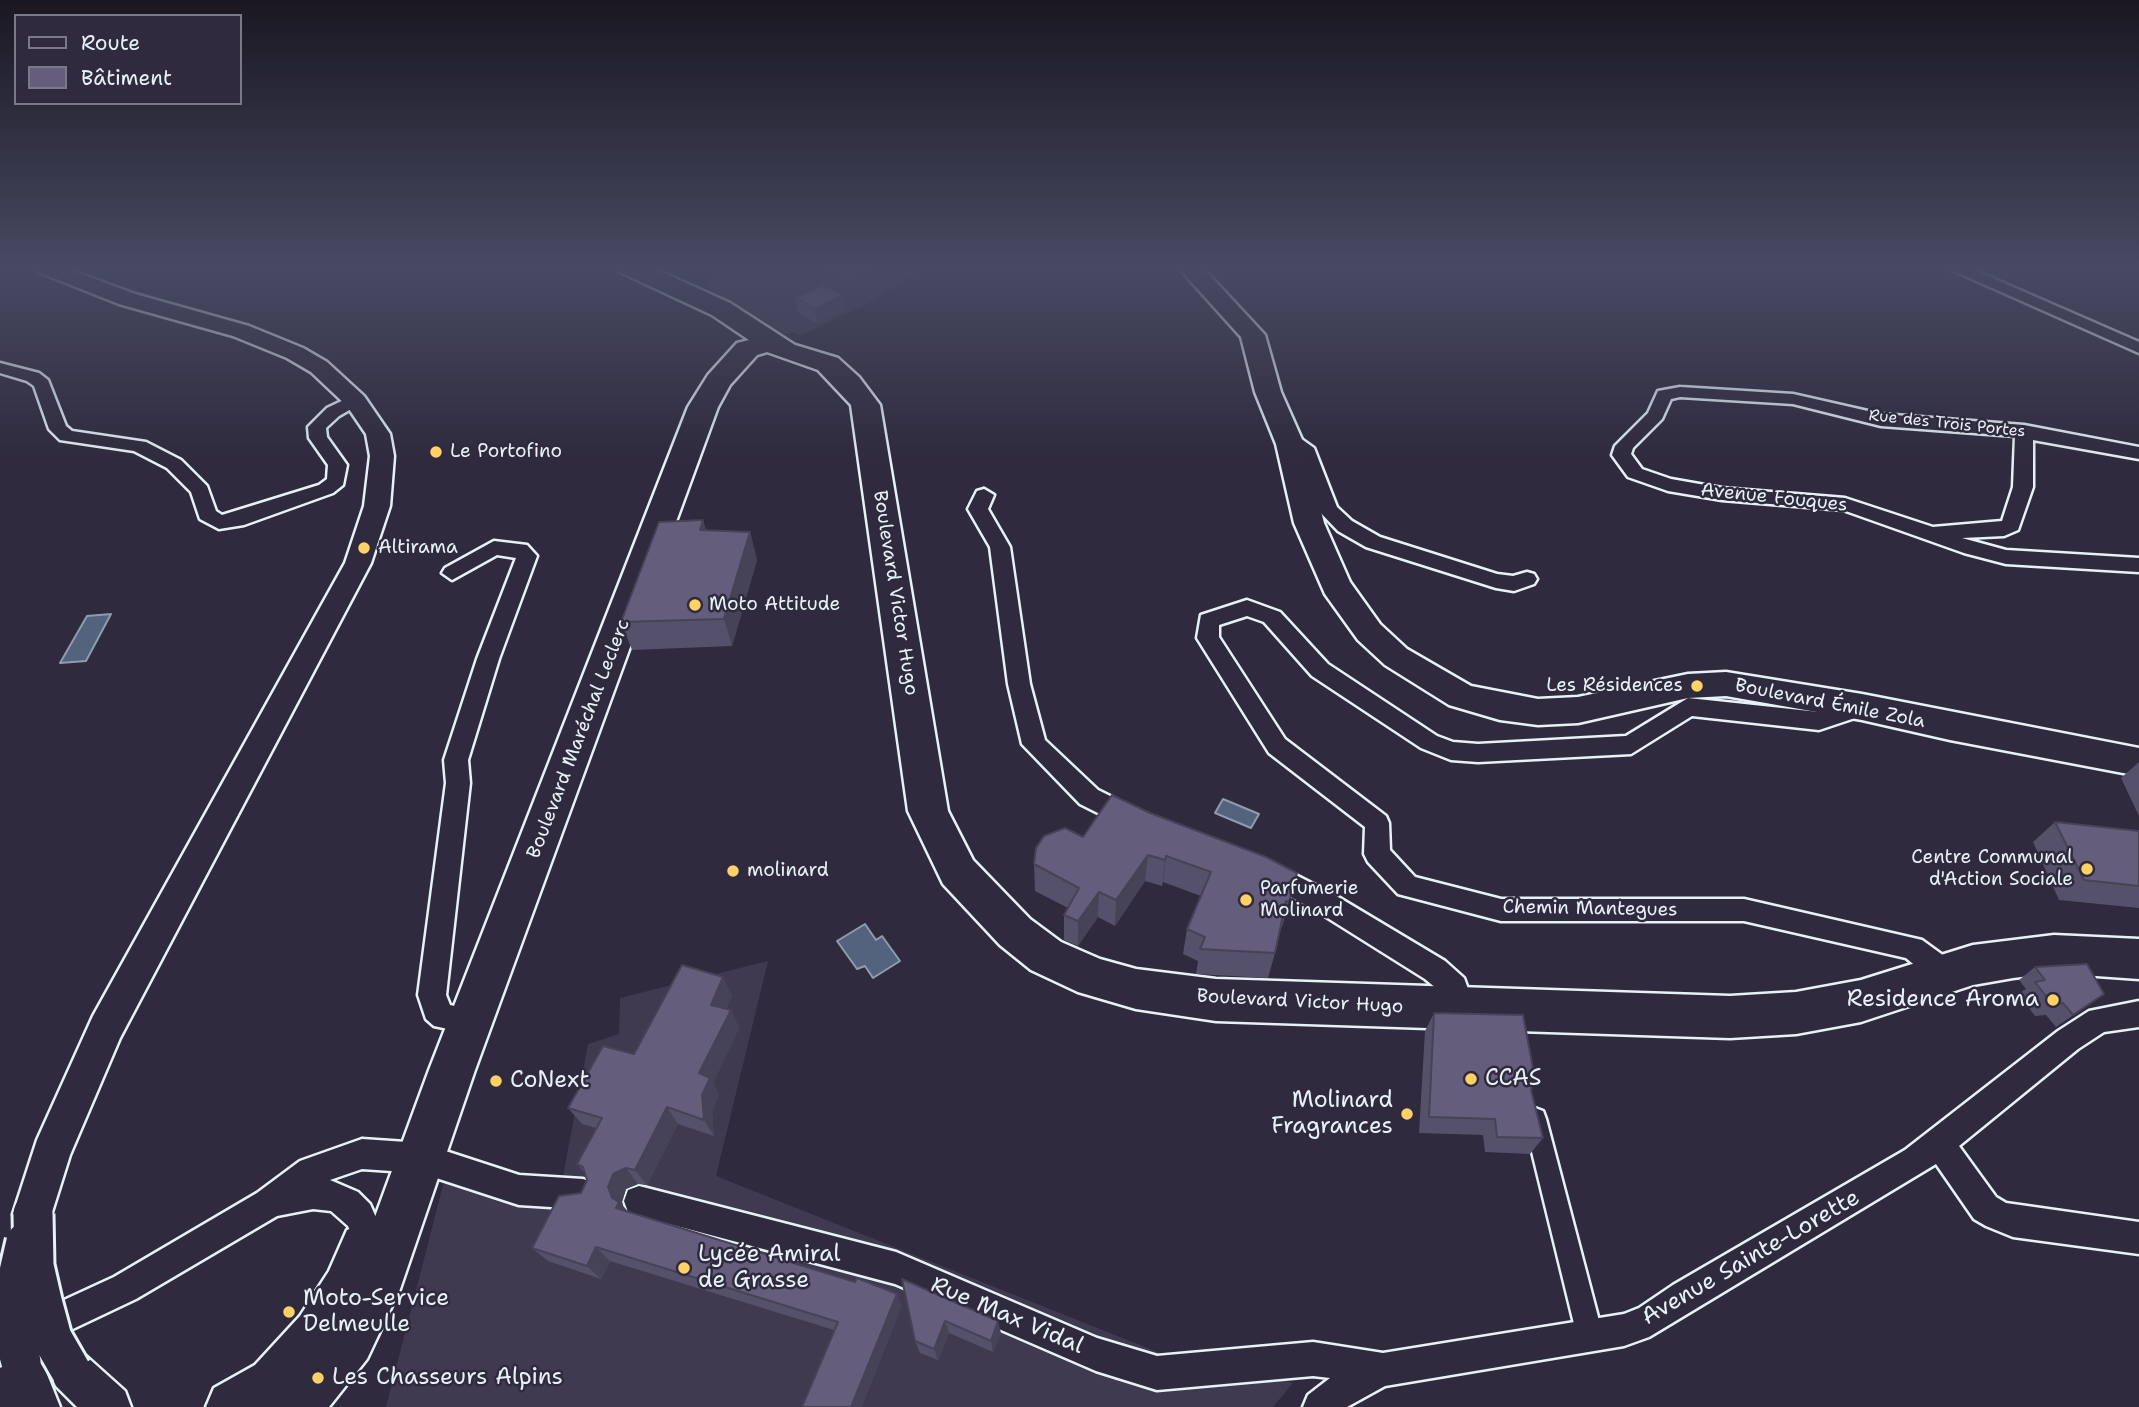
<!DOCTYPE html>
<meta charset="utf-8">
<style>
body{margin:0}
#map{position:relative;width:2139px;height:1407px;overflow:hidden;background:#2f2a3d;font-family:"Shantell Sans",sans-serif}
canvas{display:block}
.legend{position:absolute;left:14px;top:14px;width:228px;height:91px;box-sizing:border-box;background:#2f2a3d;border:2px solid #797a88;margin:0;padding:9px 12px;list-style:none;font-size:21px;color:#e8f1f8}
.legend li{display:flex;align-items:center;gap:14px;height:35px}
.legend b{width:35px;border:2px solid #797a88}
</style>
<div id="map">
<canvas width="2139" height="1407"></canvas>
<ul class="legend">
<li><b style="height:9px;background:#2f2a3d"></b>Route</li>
<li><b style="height:19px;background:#645e7c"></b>Bâtiment</li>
</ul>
</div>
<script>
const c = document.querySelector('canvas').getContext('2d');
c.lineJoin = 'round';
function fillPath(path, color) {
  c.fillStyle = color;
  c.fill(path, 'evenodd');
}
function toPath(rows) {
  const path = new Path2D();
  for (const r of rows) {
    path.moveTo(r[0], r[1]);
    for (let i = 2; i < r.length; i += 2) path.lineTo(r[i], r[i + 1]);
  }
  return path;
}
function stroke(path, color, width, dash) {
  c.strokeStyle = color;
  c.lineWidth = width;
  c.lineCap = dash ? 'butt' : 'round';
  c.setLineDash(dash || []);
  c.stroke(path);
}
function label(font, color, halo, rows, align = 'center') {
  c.font = font + ' "Shantell Sans",sans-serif';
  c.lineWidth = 5;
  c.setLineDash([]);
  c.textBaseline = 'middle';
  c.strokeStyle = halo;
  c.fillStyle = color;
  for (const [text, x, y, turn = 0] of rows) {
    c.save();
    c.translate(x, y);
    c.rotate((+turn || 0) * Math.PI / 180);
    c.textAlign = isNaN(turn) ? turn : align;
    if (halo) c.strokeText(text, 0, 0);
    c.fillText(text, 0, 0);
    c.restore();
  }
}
const built = toPath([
 [730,267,924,267,874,300,800,336,794,332,776,336,707,286],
 [768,961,716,1176,1165,1355,1293,1383,1273,1407,386,1407,450,1158,562,1181,588,1044,619,1034,620,998]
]);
const water = toPath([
 [111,614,86,661,60,663,87,616,111,614],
 [1223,799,1259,814,1251,828,1215,813,1223,799],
 [865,924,876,940,882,936,900,961,873,978,865,966,857,969,837,941,865,924]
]);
const pedestrian = toPath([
 [1535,1108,1543,1111,1546,1119,1603,1336,1599,1345,1590,1349,1581,1345,1577,1336,1524,1119,1527,1111,1535,1108]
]);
const minor = toPath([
 [1945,267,1967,267,2139,342,2139,353,1945,267],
 [0,363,39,373,48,380,66,426,72,431,146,442,181,460,207,486,216,511,222,515,319,485,327,479,328,465,309,438,308,427,327,408,350,397,362,397,365,401,339,416,326,428,327,437,347,465,343,485,333,493,244,525,219,529,200,519,191,492,167,468,134,451,60,440,49,429,34,386,27,381,0,373,0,363],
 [1680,387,1793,394,1881,414,2024,425,2139,447,2139,459,2033,440,2033,487,2018,530,2004,536,1962,538,2006,550,2139,558,2139,572,2006,564,1964,553,1843,510,1722,500,1668,491,1628,477,1612,455,1615,446,1648,413,1658,391,1680,387],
 [1680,397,1793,404,1881,426,2015,436,2013,487,2002,521,1933,527,1845,498,1722,488,1671,479,1642,469,1631,454,1633,448,1662,419,1671,399,1680,397],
 [1300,438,1314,448,1337,507,1352,521,1380,537,1497,574,1513,576,1527,572,1534,574,1537,579,1534,584,1514,591,1496,588,1366,547,1338,531,1318,510,1297,451,1283,448,1281,444,1283,440,1300,438],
 [984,489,994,495,988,509,1010,547,1030,684,1045,740,1098,790,1142,812,1145,819,1142,826,1133,829,1124,826,1080,804,1022,744,1008,684,990,547,968,509,977,491,984,489],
 [494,541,527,545,537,556,499,659,468,760,470,783,446,995,450,1005,482,1012,486,1021,482,1030,472,1034,434,1026,426,1019,418,995,446,783,444,760,477,659,516,558,497,555,452,580,442,573,445,568,494,541],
 [1247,600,1280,612,1328,664,1437,736,1453,742,1478,744,1626,736,1688,698,1819,712,1862,698,1870,701,1873,707,1870,713,1819,730,1692,716,1631,754,1478,762,1451,760,1421,748,1312,676,1264,622,1247,616,1219,625,1219,637,1285,739,1386,816,1389,823,1390,850,1415,877,1501,899,1744,899,1922,940,1955,964,1959,973,1955,982,1945,985,1935,982,1906,958,1744,921,1501,921,1398,894,1368,862,1364,854,1365,827,1269,753,1197,638,1201,615,1247,600],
 [1266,860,1333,894,1445,961,1464,978,1475,1008,1471,1017,1461,1021,1451,1017,1443,994,1425,979,1315,910,1257,879,1253,871,1257,863,1266,860],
 [2139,1001,2139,1027,2104,1032,2078,1049,1959,1146,1996,1197,2006,1203,2139,1222,2139,1254,2013,1237,1986,1226,1974,1219,1936,1164,1649,1337,1624,1346,1385,1386,1347,1407,1303,1407,1308,1395,1330,1378,1313,1376,1157,1390,1096,1371,895,1284,639,1216,628,1212,624,1201,628,1190,639,1186,896,1252,1097,1338,1157,1356,1313,1342,1383,1353,1624,1314,1639,1308,1673,1285,1905,1150,2058,1031,2089,1011,2139,1001],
 [362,1139,421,1143,519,1175,583,1179,594,1183,598,1194,594,1205,583,1209,519,1205,421,1173,362,1169,330,1180,358,1192,370,1204,385,1238,380,1249,369,1254,358,1249,348,1226,331,1211,313,1209,277,1216,136,1299,39,1345,27,1341,23,1329,27,1317,114,1277,257,1193,300,1161,362,1139]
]);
const tertiary = toPath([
 [33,267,63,267,135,294,249,326,303,348,327,362,364,396,390,434,394,456,390,506,371,563,120,1038,70,1155,47,1228,33,1234,19,1228,13,1214,37,1140,93,1016,345,563,364,506,370,456,366,434,347,406,311,372,287,358,233,336,119,304,36,271,33,267],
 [21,1340,36,1347,60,1407,0,1407,0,1360,6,1347,21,1340],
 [71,1349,86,1356,125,1391,131,1407,77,1407,56,1386,49,1371,56,1356,71,1349]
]);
const secondary = toPath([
 [1178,267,1202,267,1265,335,1281,392,1304,444,1324,523,1350,582,1380,624,1407,649,1471,686,1538,699,1578,697,1688,674,1726,672,1862,694,2139,748,2139,776,1950,740,1862,720,1726,696,1688,698,1578,723,1538,725,1500,720,1449,705,1385,665,1358,640,1325,594,1294,523,1276,444,1255,392,1241,337,1178,267]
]);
const primary = toPath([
 [616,267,651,267,730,303,795,345,838,358,859,377,880,405,948,811,973,860,1030,919,1061,942,1100,959,1136,969,1216,979,1730,996,1796,992,1861,980,1973,945,2054,935,2139,939,2139,979,2054,973,2013,978,1973,985,1861,1022,1796,1034,1730,1038,1216,1021,1136,1009,1078,992,1031,970,1000,945,943,884,908,811,851,405,818,370,767,352,757,355,730,385,718,407,475,1070,400,1289,367,1359,329,1407,206,1407,214,1388,255,1365,300,1316,329,1271,347,1230,365,1223,372,1225,429,1070,688,407,708,375,737,343,749,340,712,315,620,272,616,267]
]);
const tertiaryBridge = toPath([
 [33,1214,34,1266,42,1301,52,1338,71,1371],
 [21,1362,11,1326,14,1294,26,1242]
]);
const wall = toPath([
 [814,267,875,267,855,281],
 [796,298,844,310,817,324,798,312],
 [703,520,706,531,750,532,757,560,732,646,632,650,621,622],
 [2139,762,2139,816,2121,778],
 [1150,813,1297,873,1282,927,1280,927,1275,953,1268,978,1196,974,1198,961,1183,954,1187,929,1201,896,1163,882,1162,886,1145,881,1115,926,1098,917,1078,946,1064,940,1064,915,1068,908,1035,891,1034,864,1083,837],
 [2055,822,2139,831,2139,908,2059,900,2033,842],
 [2035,967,2104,994,2056,1027,2046,1015,2035,1016,2018,994,2026,989,2019,980],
 [732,995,726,1009,731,1010,739,1028,713,1083,719,1095,712,1111,714,1136,678,1124,647,1185,638,1184,626,1189,622,1202,623,1206,628,1212,902,1306,834,1330,610,1261,601,1279,548,1261,532,1248,581,1193,587,1180,584,1172,577,1164,596,1128,582,1124,568,1108,634,1054],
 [1434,1013,1531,1090,1543,1138,1530,1154,1485,1152,1483,1135,1419,1133,1425,1031],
 [902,1279,1001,1333,993,1352,949,1333,938,1360,920,1353,915,1341]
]);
const shadedWall = toPath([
 [853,267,875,267,855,281],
 [842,296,844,310,817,324,815,309],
 [703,520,711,548,700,530],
 [750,532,757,560,732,646,724,619],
 [1148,855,1145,881,1115,926,1116,900],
 [1166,856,1163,882,1162,886,1165,860],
 [1099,892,1098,917,1078,946,1078,921],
 [723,977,732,995,720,1023,711,1005],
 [731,1010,739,1028,713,1083,719,1095,712,1111,714,1136,704,1120,699,1073],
 [667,1107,678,1124,647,1185,635,1170],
 [626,1168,638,1184,626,1189,622,1202,623,1206,632,1216,616,1208,608,1187,613,1174],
 [596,1247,610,1261,601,1279,587,1266],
 [897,1294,902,1306,862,1407,851,1407],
 [945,1321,949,1333,938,1360,934,1349],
 [998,1321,1001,1333,993,1352,991,1341]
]);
const building = toPath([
 [823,284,842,296,815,309,796,298,823,284],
 [703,520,700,530,750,532,724,619,621,622,659,522,703,520],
 [1112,795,1150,813,1266,857,1297,873,1289,902,1286,901,1275,953,1200,949,1205,937,1187,929,1211,872,1166,856,1165,860,1148,855,1116,900,1099,892,1078,921,1064,915,1079,888,1034,864,1036,848,1044,836,1065,828,1083,837,1112,795],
 [2055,822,2139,831,2139,886,2084,880,2055,822],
 [2087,964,2104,994,2073,1015,2063,1003,2052,1004,2035,982,2045,980,2035,967,2087,964],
 [682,965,723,977,711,1005,731,1010,699,1073,710,1078,702,1095,704,1120,667,1107,635,1170,626,1168,613,1174,608,1187,612,1198,619,1202,616,1208,855,1282,857,1278,897,1294,851,1407,802,1407,838,1322,596,1247,587,1266,532,1248,559,1196,581,1193,587,1180,583,1167,577,1164,602,1118,568,1108,603,1046,634,1054,682,965],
 [1434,1013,1523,1015,1535,1079,1531,1090,1543,1138,1497,1137,1495,1119,1429,1117,1434,1013],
 [902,1279,998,1321,991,1341,945,1321,934,1349,915,1341,902,1279]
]);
const markers = [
 [436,452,7,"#ffd166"],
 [364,548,7,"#ffd166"],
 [695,605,7,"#ffd166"],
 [1697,686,7,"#ffd166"],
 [2087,869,7,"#ffd166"],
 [733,871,7,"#ffd166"],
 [1246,900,7,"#ffd166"],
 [2053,1000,7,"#ffd166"],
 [1471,1079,7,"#ffd166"],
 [496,1081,7,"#ffd166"],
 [1407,1114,7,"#ffd166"],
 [684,1268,7,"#ffd166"],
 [289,1312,7,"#ffd166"],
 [318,1378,7,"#ffd166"]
];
const farStreetnames = [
 ["Rue des Trois Portes",1947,424,6]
];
const poiNames = [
 ["Le Portofino",450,452],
 ["Altirama",378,548],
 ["Moto Attitude",709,605],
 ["Les Résidences",1683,686,"right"],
 ["Centre Communal",2073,858,"right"],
 ["d'Action Sociale",2073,880,"right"],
 ["molinard",747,871],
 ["Parfumerie",1260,889],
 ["Molinard",1260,911]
];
const streetNames = [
 ["Avenue Fouques",1774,498,6],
 ["Boulevard Victor Hugo",895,593,81],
 ["Boulevard Émile Zola",1830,704,11],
 ["Boulevard Maréchal Leclerc",579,739,-69],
 ["Chemin Mantegues",1590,909,1],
 ["Boulevard Victor Hugo",1300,1002,3]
];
const nearPoinames = [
 ["Residence Aroma",2039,1000,"right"],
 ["CCAS",1485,1079],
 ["CoNext",510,1081],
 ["Molinard",1393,1101,"right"],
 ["Fragrances",1393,1127,"right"],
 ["Lycée Amiral",698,1255],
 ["de Grasse",698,1281],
 ["Moto-Service",303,1299],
 ["Delmeulle",303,1325],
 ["Les Chasseurs Alpins",332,1378]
];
const nearStreetnames = [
 ["Avenue Sainte-Lorette",1751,1258,-30],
 ["Rue Max Vidal",1007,1316,23]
];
fillPath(built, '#3f3a50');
fillPath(water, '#53637d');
stroke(water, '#8f9cae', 2);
stroke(pedestrian, '#e8f1f8', 5);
stroke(minor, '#e8f1f8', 5);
stroke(tertiary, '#e8f1f8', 5);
stroke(secondary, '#e8f1f8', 5);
stroke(primary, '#e8f1f8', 5);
fillPath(pedestrian, '#2f2a3d');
fillPath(minor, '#2f2a3d');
fillPath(tertiary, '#2f2a3d');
fillPath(secondary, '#2f2a3d');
fillPath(primary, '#2f2a3d');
stroke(tertiaryBridge, '#e8f1f8', 45, []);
stroke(tertiaryBridge, '#2f2a3d', 39);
fillPath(wall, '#56516b');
fillPath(shadedWall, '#464257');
fillPath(building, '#645e7c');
stroke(building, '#464257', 2);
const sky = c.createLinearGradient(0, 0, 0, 464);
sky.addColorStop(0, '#1a1722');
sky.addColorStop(0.58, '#474a62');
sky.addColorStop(1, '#474a6200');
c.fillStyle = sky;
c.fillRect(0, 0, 2139, 464);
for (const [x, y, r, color] of markers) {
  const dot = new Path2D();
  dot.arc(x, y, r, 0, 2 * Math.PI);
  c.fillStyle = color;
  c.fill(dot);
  stroke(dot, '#2f2a3d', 2.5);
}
label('16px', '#e8f1f8', '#2f2a3d', farStreetnames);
label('19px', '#e8f1f8', '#2f2a3d', poiNames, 'left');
label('19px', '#e8f1f8', '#2f2a3d', streetNames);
label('23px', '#e8f1f8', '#2f2a3d', nearPoinames, 'left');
label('23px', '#e8f1f8', '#2f2a3d', nearStreetnames);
</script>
